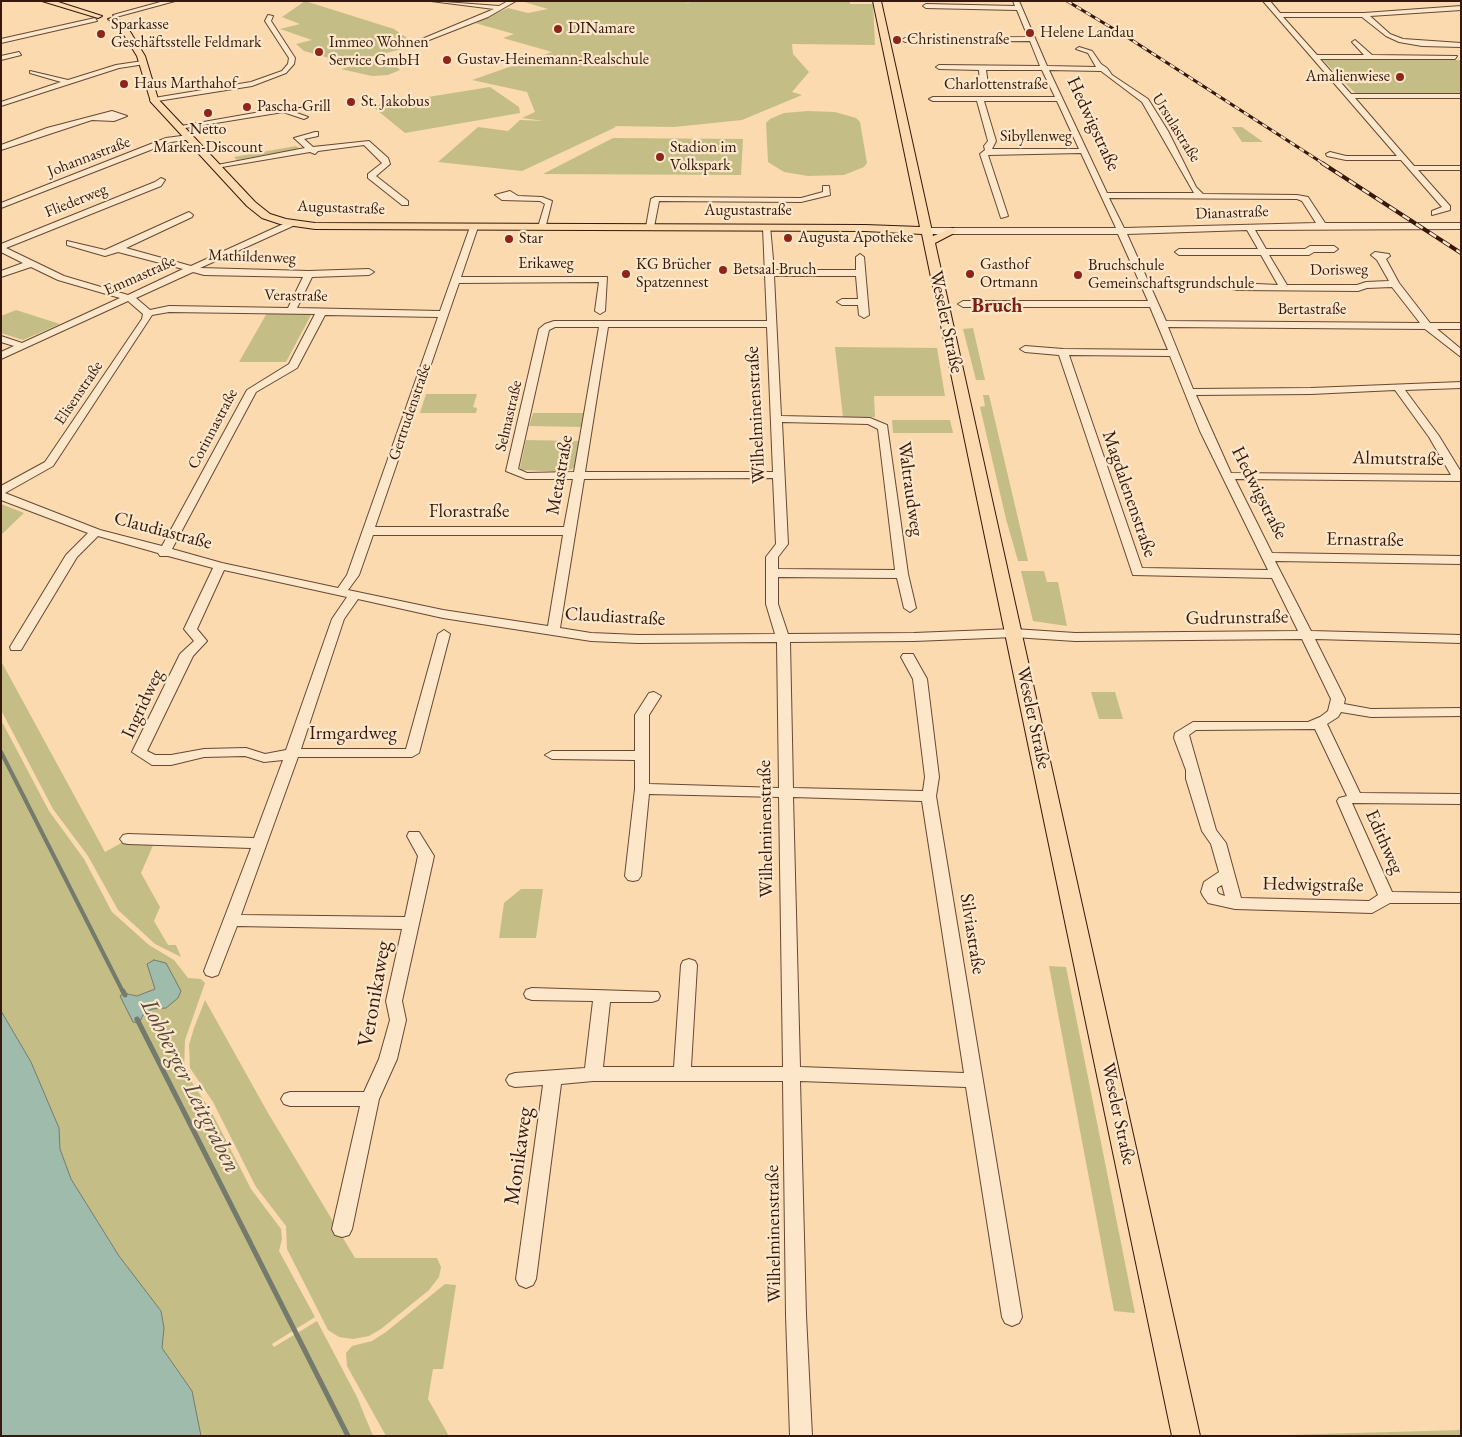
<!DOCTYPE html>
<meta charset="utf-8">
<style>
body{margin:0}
#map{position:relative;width:1462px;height:1437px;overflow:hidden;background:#fadaae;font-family:"EB Garamond",serif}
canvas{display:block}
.frame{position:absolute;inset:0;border:2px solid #36180c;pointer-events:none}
</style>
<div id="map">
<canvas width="1462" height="1437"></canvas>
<div class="frame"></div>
</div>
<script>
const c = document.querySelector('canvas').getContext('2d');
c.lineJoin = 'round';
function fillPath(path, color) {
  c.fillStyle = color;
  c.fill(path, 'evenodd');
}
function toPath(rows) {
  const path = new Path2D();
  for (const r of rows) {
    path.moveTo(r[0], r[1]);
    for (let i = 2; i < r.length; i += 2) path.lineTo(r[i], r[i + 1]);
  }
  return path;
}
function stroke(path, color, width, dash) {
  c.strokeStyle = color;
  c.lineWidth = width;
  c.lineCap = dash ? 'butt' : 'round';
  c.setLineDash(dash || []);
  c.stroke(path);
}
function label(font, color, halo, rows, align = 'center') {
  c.font = font + ' "EB Garamond",serif';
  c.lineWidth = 4.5;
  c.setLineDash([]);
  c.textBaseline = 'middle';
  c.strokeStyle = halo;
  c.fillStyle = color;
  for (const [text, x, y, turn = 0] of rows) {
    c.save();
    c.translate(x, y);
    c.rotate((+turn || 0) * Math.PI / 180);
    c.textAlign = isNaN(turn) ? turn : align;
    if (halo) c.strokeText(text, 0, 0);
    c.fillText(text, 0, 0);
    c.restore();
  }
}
const green = toPath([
 [305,1,394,29,417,45,347,63,304,51,296,44,312,40,280,29,300,24,282,17],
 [521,1,689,1,686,4,691,1,850,1,850,4,873,4,875,45,792,44,793,54,809,72,792,92,802,95,742,120,674,127,614,126,616,127,522,171,438,162,478,127,508,131,520,120,544,121,522,118,535,112,527,92,472,80,552,52,503,38,514,34,475,23,508,8,528,13,548,9],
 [386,57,400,70,388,75,372,76,341,69],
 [1323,60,1461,60,1461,94,1356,94],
 [490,87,519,107,520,113,405,133,372,106],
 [808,111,835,112,856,118,860,122,867,163,864,167,844,175,808,176,784,172,768,162,766,123,770,119,784,113],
 [1232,127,1242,127,1263,142,1242,142],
 [613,138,743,139,741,175,543,174],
 [296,146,300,149,237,160,234,157],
 [16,310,60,324,23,340,1,333,1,316],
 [267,313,312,313,286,362,239,362],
 [973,328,985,380,976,380,963,329],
 [835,347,937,348,945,396,874,396,875,417,843,417],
 [426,394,477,394,473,407,477,408,476,413,420,413],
 [983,395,989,395,1028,561,1018,561,1006,519,980,407,985,406],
 [533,413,584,413,582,427,529,426],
 [892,420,950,420,953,433,893,433],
 [526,440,579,441,575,467,566,472,521,470,520,468],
 [1,504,24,513,1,535],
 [1021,571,1044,571,1047,582,1058,582,1067,626,1033,621],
 [1,661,105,852,123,842,154,843,141,873,160,907,154,921,168,945,176,945,181,957,155,944,118,910,88,856,53,809,1,710],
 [1091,692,1115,692,1123,719,1099,719],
 [1,720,49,811,84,859,112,912,149,945,174,960,188,978,201,979,205,983,185,1040,184,1070,212,1113,251,1189,281,1229,282,1239,279,1251,315,1317,272,1344,274,1347,317,1321,357,1397,373,1436,201,1436,192,1391,162,1348,164,1328,161,1311,119,1256,71,1179,60,1149,59,1128,31,1062,1,1011],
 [147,964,166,1008,152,1009,143,1015,142,1019,128,993,137,996,155,989],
 [521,889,543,889,536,938,499,938,504,903],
 [1049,966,1066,967,1135,1313,1114,1311],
 [205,1000,268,1113,355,1258,437,1258,441,1267,439,1277,429,1290,381,1329,369,1336,353,1339,339,1337,328,1330,287,1249,286,1226,256,1187,213,1102,190,1068,189,1045,194,1028],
 [445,1284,456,1285,443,1369,433,1369,428,1399,449,1436,386,1436,347,1366,346,1353,352,1346,372,1341,386,1332],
 [1461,1430,1461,1436,1250,1436]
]);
const water = toPath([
 [154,960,166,963,181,991,178,998,166,1008,152,1009,143,1015,139,1023,133,1022,120,996,124,993,137,996,155,989,147,964,154,960],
 [1,1011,31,1062,59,1128,60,1149,71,1179,119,1256,161,1311,164,1328,162,1348,192,1391,201,1436,1,1436,1,1011]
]);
const streamFar1 = toPath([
 [1,752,123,992]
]);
const stream = toPath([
 [123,991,125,995],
 [137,1019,348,1436]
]);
const minor = toPath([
 [164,1,175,1,116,17,113,15,164,1],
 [431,1,499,6,508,1,516,1,488,17,424,42,422,39,494,9,431,1],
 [1013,1,1019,1,1047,66,1096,67,1088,53,1076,49,1079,47,1092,51,1101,64,1107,68,1112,75,1148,99,1168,131,1196,187,1203,194,1297,195,1308,197,1325,223,1461,223,1461,229,1255,230,1266,249,1305,249,1310,246,1334,246,1338,249,1334,252,1314,252,1309,255,1269,255,1287,285,1357,285,1366,282,1389,281,1377,260,1371,255,1375,252,1389,254,1390,256,1386,259,1399,283,1430,323,1461,323,1461,329,1437,329,1461,349,1461,357,1425,329,1168,327,1193,389,1311,388,1461,382,1461,388,1405,390,1439,436,1461,472,1461,481,1235,479,1272,553,1461,556,1461,564,1275,561,1311,631,1461,635,1461,643,1315,639,1345,699,1344,704,1371,709,1461,708,1461,716,1371,717,1341,712,1338,717,1327,724,1360,793,1461,794,1461,804,1352,803,1392,892,1461,893,1461,903,1390,903,1372,913,1235,909,1208,903,1203,896,1201,892,1204,882,1219,872,1211,844,1202,831,1186,779,1186,770,1174,738,1175,733,1193,722,1308,722,1320,717,1328,711,1331,699,1302,639,1075,641,1014,637,914,641,790,642,793,788,923,791,925,777,913,679,901,657,903,654,913,654,927,679,939,777,936,796,1022,1317,1019,1323,1012,1326,1005,1323,1002,1317,966,1087,800,1081,806,1315,812,1436,790,1436,786,1315,783,1081,593,1081,561,1084,536,1279,533,1285,526,1288,519,1285,516,1279,543,1085,515,1087,509,1085,506,1080,509,1075,515,1073,585,1068,593,1001,532,1000,526,998,524,994,526,990,532,988,658,992,660,996,658,1000,652,1002,610,1002,603,1067,674,1067,681,965,683,961,689,959,695,961,697,965,691,1067,783,1067,779,797,649,794,641,876,638,880,633,881,628,880,625,876,635,789,635,760,552,759,545,755,552,751,635,751,635,715,649,693,654,692,661,696,649,715,649,784,779,788,777,642,638,643,591,641,443,618,358,599,344,619,301,749,406,749,438,634,444,630,450,634,419,753,412,757,298,757,241,915,405,917,418,856,407,836,409,832,419,832,434,856,402,1001,406,1020,397,1059,379,1099,352,1229,349,1235,342,1237,335,1235,332,1229,360,1106,290,1106,284,1104,281,1099,284,1094,290,1092,364,1092,379,1059,390,1020,386,1001,402,929,237,926,218,975,212,977,206,975,204,971,251,848,128,844,123,843,120,839,123,835,128,834,254,838,283,760,264,762,245,756,204,757,171,765,152,765,132,752,180,654,194,641,184,629,213,568,168,556,160,556,158,553,98,536,77,557,21,650,11,650,10,647,66,555,88,533,1,500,1,486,45,462,142,319,143,314,128,301,1,359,1,352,14,346,1,342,1,336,22,343,120,298,58,280,31,267,1,277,1,271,23,263,1,252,1,244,155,182,161,178,165,180,161,186,6,248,64,276,128,295,183,269,118,252,105,256,67,245,67,241,105,250,189,212,193,215,192,217,126,248,191,266,292,220,296,223,295,225,200,268,309,271,369,269,374,272,369,275,312,277,297,308,440,311,470,227,474,224,478,227,461,277,607,277,605,311,600,314,595,311,599,282,459,283,375,527,564,527,573,479,526,479,506,471,539,329,545,324,554,321,767,321,763,228,770,226,774,270,856,270,856,257,860,254,864,257,869,315,864,318,859,315,858,305,842,305,837,302,842,299,858,299,856,276,774,276,781,416,870,418,887,425,908,574,916,608,910,612,904,608,897,578,778,577,778,604,788,634,914,633,1014,629,1075,633,1298,631,1272,578,1133,575,1059,355,1025,352,1020,349,1025,346,1063,349,1168,350,1150,307,963,307,958,304,963,301,1148,301,1118,234,926,234,922,231,926,228,1116,228,1081,153,988,155,1008,216,1001,218,980,154,985,150,984,146,988,141,977,101,933,101,929,99,933,97,1055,97,1042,70,986,70,988,84,984,86,980,84,979,70,939,69,936,67,939,65,1040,66,1030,41,905,42,902,40,905,38,1028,37,1017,10,926,8,923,6,926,4,1015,6,1013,1],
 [1049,70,1101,71,1142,102,1194,193,1107,193,1049,70],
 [984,101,1057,101,1079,149,992,149,996,141,984,101],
 [1109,198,1297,199,1302,201,1316,223,1124,228,1109,198],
 [1247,230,1258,249,1179,249,1175,252,1179,255,1261,255,1278,285,1214,282,1214,286,1217,287,1238,290,1358,291,1367,288,1392,287,1420,323,1166,321,1127,234,1247,230],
 [193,272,204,275,303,277,288,308,169,306,150,310,136,298,193,272],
 [169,312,315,314,289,364,247,390,162,546,100,530,5,493,53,466,152,315,169,312],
 [325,315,438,317,347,575,338,588,222,563,172,549,256,392,297,368,325,315],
 [555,327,599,327,574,472,527,473,518,469,549,330,555,327],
 [608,327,767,327,773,472,585,472,608,327],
 [1069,355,1170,356,1200,431,1268,570,1142,568,1069,355],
 [1395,390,1429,437,1451,475,1231,473,1196,395,1311,394,1395,390],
 [782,422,868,424,878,429,895,570,778,569,778,557,788,544,782,422],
 [773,478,776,544,766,557,766,604,775,634,638,635,591,633,560,628,584,479,773,478],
 [373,535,563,535,548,626,443,610,348,590,359,575,373,535],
 [224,570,347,597,332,619,286,750,265,754,246,748,204,749,171,755,155,755,147,751,193,656,207,641,197,629,224,570],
 [1315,729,1347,796,1339,798,1337,801,1378,895,1369,901,1241,898,1226,843,1216,830,1189,735,1196,730,1315,729],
 [793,797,922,801,964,1073,800,1067,793,797],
 [1222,885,1225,896,1219,894,1217,891,1217,888,1222,885],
 [1263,1,1270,1,1280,13,1364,13,1461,6,1461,10,1370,16,1390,34,1403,39,1461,43,1461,47,1422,46,1399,42,1386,36,1362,17,1283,17,1317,55,1364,55,1352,42,1355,40,1372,55,1457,56,1455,59,1320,59,1351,94,1461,94,1461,98,1355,98,1414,166,1461,166,1461,170,1418,170,1450,206,1450,210,1432,215,1432,211,1442,207,1401,160,1346,160,1327,156,1326,154,1330,152,1346,156,1397,156,1263,1],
 [268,15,273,16,271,21,295,58,294,64,286,73,252,86,151,102,150,100,154,98,251,82,282,71,288,64,289,58,265,21,268,15],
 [95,18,97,21,1,43,1,39,95,18],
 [19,52,21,55,1,60,1,56,19,52],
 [143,61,145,64,119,68,1,106,1,102,61,82,30,73,30,71,68,80,116,65,143,61],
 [283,108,308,117,304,119,283,112,179,129,175,127,283,108],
 [112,111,127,116,114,121,92,120,1,150,1,145,47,128,112,111],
 [315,132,318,132,318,136,304,139,313,147,369,141,388,158,390,164,376,176,408,201,408,205,402,205,368,178,368,174,382,163,364,145,318,151,315,154,310,152,216,168,212,166,305,148,294,138,315,132],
 [189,135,193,137,192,139,171,142,1,208,1,203,166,138,189,135],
 [823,186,829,186,830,195,801,202,659,201,654,227,650,230,646,227,651,199,655,197,801,198,823,192,823,186],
 [510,191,518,196,542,197,552,201,545,229,538,227,545,204,540,201,502,200,495,195,510,191]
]);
const major = toPath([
 [42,1,55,1,102,16,98,18,42,1],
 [873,1,881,1,933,236,953,228,958,231,935,243,1200,1436,1172,1436,922,234,865,231,315,229,280,224,262,218,247,206,151,102,137,56,119,27,108,19,115,17,126,25,145,56,158,99,255,202,270,214,286,219,315,223,865,225,920,227,873,1]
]);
const railFar1 = toPath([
 [1067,1,1127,37,1324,164]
]);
const rail = toPath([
 [1322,163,1461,253]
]);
const markers = [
 [558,29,5,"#8f2418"],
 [1030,33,5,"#8f2418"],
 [101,34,5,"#8f2418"],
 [897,40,5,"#8f2418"],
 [319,52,5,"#8f2418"],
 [447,60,5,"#8f2418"],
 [1400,77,5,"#8f2418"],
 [124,84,5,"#8f2418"],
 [351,102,5,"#8f2418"],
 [247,107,5,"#8f2418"],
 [208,113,5,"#8f2418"],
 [660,157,5,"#8f2418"],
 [788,238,5,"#8f2418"],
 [509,239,5,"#8f2418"],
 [723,270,5,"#8f2418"],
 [626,274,5,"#8f2418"],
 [970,274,5,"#8f2418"],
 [1078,275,5,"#8f2418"]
];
const farPoinames = [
 ["Sparkasse",111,25],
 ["Geschäftsstelle Feldmark",111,43],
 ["DINamare",568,29],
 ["Helene Landau",1040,33],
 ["Christinenstraße",907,40],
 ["Immeo Wohnen",329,43],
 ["Service GmbH",329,61],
 ["Gustav-Heinemann-Realschule",457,60],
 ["Amalienwiese",1390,77,"right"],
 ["Haus Marthahof",134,84],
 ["St. Jakobus",361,102],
 ["Pascha-Grill",257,107],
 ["Netto",208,130,"center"],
 ["Marken-Discount",208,148,"center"],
 ["Stadion im",670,148],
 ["Volkspark",670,166],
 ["Augusta Apotheke",798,238],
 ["Star",519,239],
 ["KG Brücher",636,265],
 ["Spatzennest",636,283],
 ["Gasthof",980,265],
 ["Ortmann",980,283],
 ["Bruchschule",1088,266],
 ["Gemeinschaftsgrundschule",1088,284],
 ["Betsaal Bruch",733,270]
];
const farStreetnames = [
 ["Charlottenstraße",996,85],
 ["Ursulastraße",1176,128,58],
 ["Sibyllenweg",1036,137],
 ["Johannastraße",89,157,-21],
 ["Fliederweg",76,201,-22],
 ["Augustastraße",341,208,2],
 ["Augustastraße",748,211],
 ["Dianastraße",1232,213,-2],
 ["Mathildenweg",252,257,2],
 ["Erikaweg",546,264],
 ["Dorisweg",1339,270,-1],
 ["Emmastraße",140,276,-24],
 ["Verastraße",296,296,1],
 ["Bertastraße",1312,310],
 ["Elisenstraße",79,393,-56],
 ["Gertrudenstraße",410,412,-71],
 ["Selmastraße",509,416,-77],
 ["Corinnastraße",213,429,-62]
];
const streetNames = [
 ["Hedwigstraße",1093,124,65],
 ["Weseler Straße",946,322,78],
 ["Wilhelminenstraße",756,415,-93],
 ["Almutstraße",1398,459,1],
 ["Metastraße",560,475,-80],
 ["Waltraudweg",910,489,82],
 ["Hedwigstraße",1259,493,63],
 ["Magdalenenstraße",1129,494,71],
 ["Florastraße",469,512],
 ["Claudiastraße",163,531,15],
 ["Ernastraße",1365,540,1],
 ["Claudiastraße",615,617,3],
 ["Gudrunstraße",1237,618,-1],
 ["Ingridweg",143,704,-65],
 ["Weseler Straße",1033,718,78],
 ["Irmgardweg",353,734],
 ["Wilhelminenstraße",766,829,-91],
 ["Edithweg",1384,842,66],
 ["Hedwigstraße",1313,885,1],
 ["Silviastraße",972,934,81],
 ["Weseler Straße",1118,1114,78],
 ["Wilhelminenstraße",774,1234,-91]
];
const farDistrictnames = [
 ["Bruch",997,307]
];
const nearStreetnames = [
 ["Veronikaweg",375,994,-80],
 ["Monikaweg",519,1156,-82]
];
const nearWaternames = [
 ["Lohberger Leitgraben",190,1086,63]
];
fillPath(green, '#c4be86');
fillPath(water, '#9ebbac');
stroke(water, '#747a6c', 1);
stroke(streamFar1, '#747a6c', 4);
stroke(stream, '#747a6c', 5);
stroke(minor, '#674834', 2);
stroke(major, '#36180c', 2);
fillPath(minor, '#fce7ca');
fillPath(major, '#fadaae');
stroke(railFar1, '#36180c', 3);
stroke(rail, '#36180c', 4);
stroke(railFar1, '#fce7ca', 2, [5.5]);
stroke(rail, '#fce7ca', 2.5, [8]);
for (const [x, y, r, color] of markers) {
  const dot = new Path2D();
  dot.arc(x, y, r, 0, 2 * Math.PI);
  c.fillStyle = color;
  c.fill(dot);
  stroke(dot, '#fce7ca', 2);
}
label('16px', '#36180c', '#fce7ca', farPoinames, 'left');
label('16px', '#36180c', '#fce7ca', farStreetnames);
label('19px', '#36180c', '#fce7ca', streetNames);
label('bold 20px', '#7a1f14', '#fce7ca', farDistrictnames);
label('22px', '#36180c', '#fce7ca', nearStreetnames);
label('italic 24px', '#55493c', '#fce7ca', nearWaternames);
</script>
